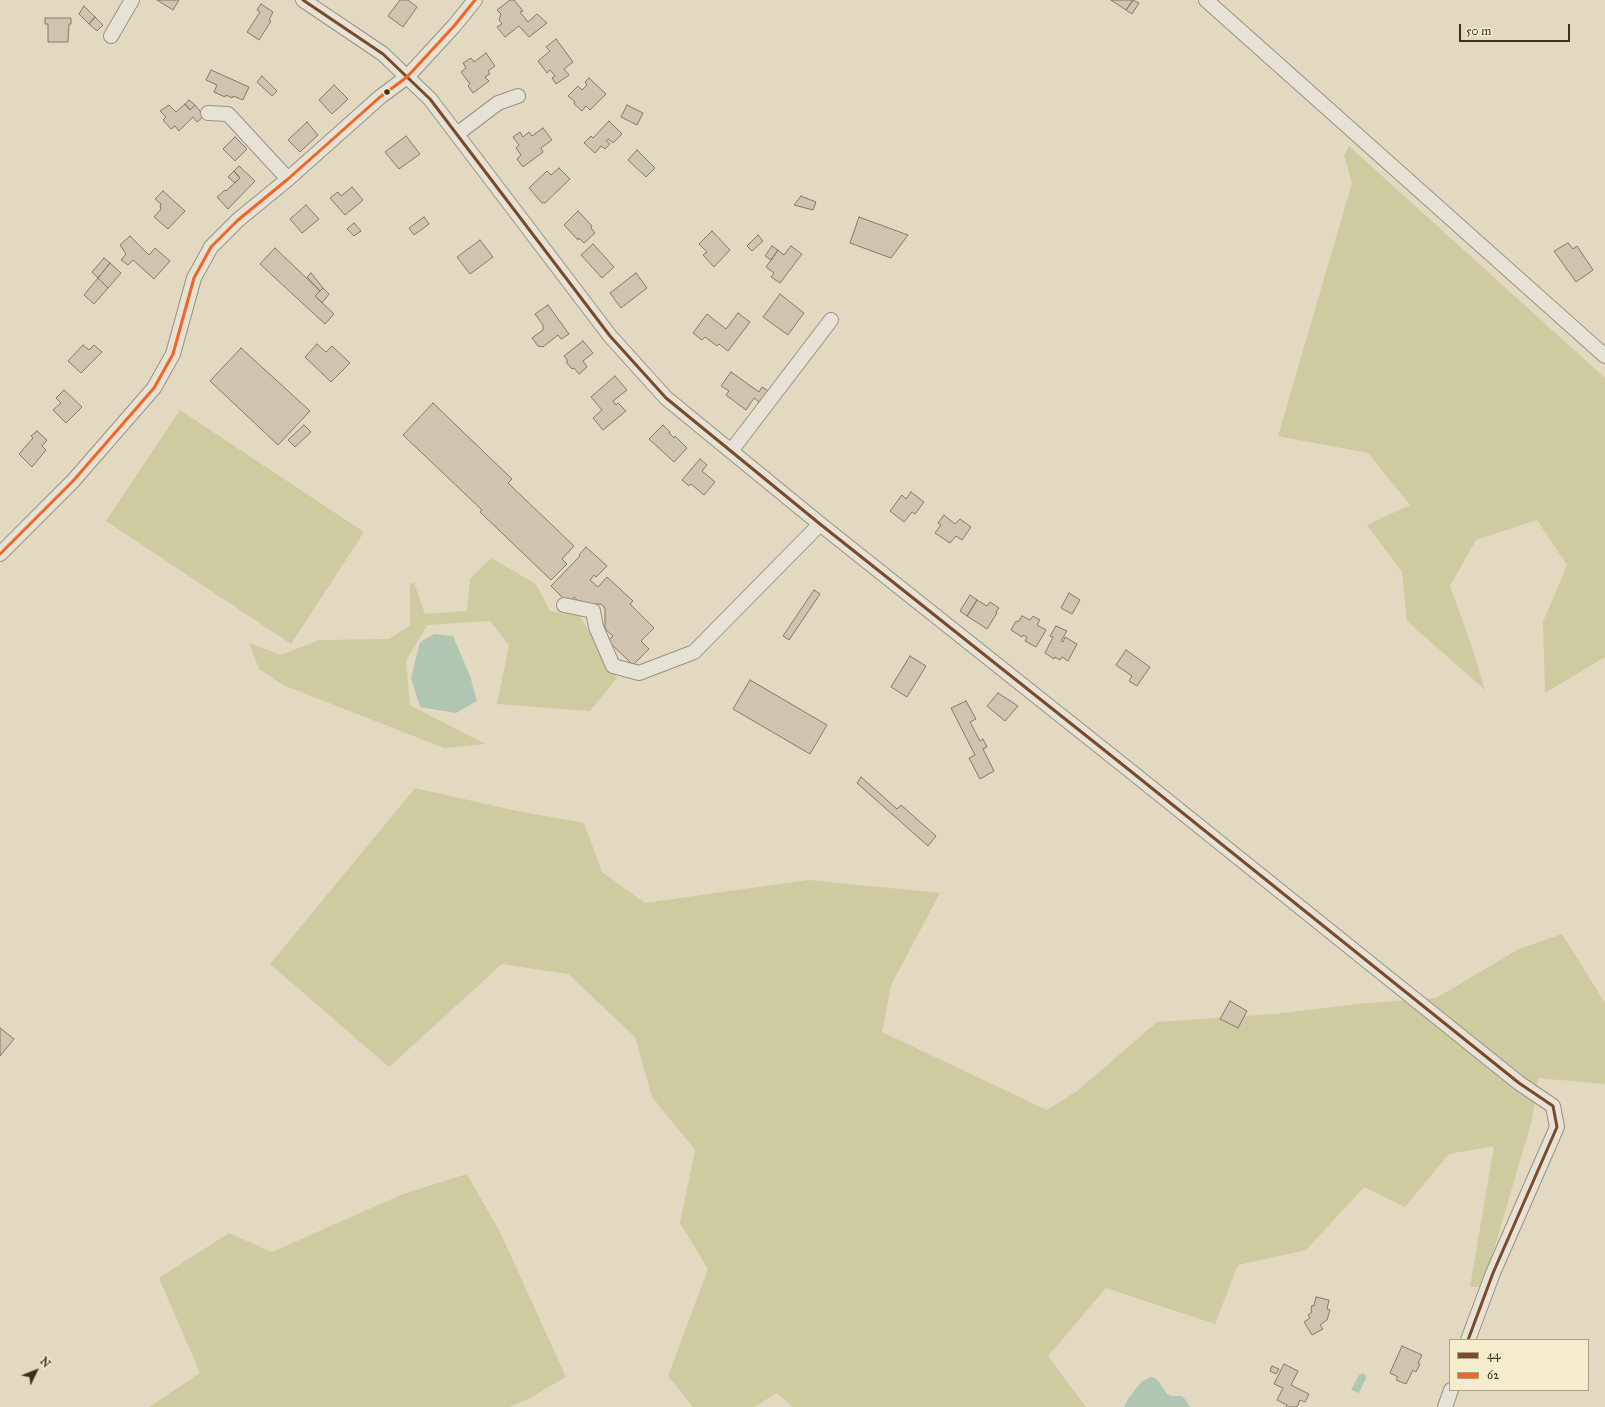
<!DOCTYPE html>
<style>
body{margin:0}
#map{position:relative;width:1605px;height:1407px;overflow:hidden;background:#e2d9c0;font-family:"IM FELL Great Primer",serif}
canvas{display:block}
.legend{position:absolute;left:1449px;top:1339px;width:140px;height:52px;box-sizing:border-box;background:#f5ebcd;border:1px solid #ada084;margin:0;padding:5px 7px;list-style:none;font-size:12px;color:#412f17}
.legend li{display:flex;align-items:center;gap:8px;height:20px}
.legend b{width:20px;border:1px solid #ada084}
.north{position:absolute;left:16px;top:1351px;width:40px;height:40px;-webkit-text-stroke:3px #f5ebcd;paint-order:stroke;rotate:47deg;font-size:11px;font-weight:700;line-height:16px;text-align:center;color:#412f17}
.north::after{content:'';display:block;margin:auto;width:14px;height:18px;background:#412f17;clip-path:polygon(50% 0,100% 100%,50% 72%,0 100%)}
.scale{position:absolute;left:1459px;top:24px;width:111px;height:18px;box-sizing:border-box;border:2px solid #412f17;border-top:0;padding-left:5px;font-size:12px;line-height:14px;white-space:nowrap;color:#412f17;-webkit-text-stroke:3px #f5ebcd;paint-order:stroke}
</style>
<div id="map">
<canvas width="1605" height="1407"></canvas>
<ul class="legend">
<li><b style="height:5px;background:#7a4b2a"></b>44</li>
<li><b style="height:5px;background:#f26522"></b>62</li>
</ul>
<div class="north">N</div>
<div class="scale">50 m</div>
</div>
<script>
const c = document.querySelector('canvas').getContext('2d');
c.lineJoin = 'round';
function fillPath(path, color) {
  c.fillStyle = color;
  c.fill(path, 'evenodd');
}
function toPath(rows) {
  const path = new Path2D();
  for (const r of rows) {
    path.moveTo(r[0], r[1]);
    for (let i = 2; i < r.length; i += 2) path.lineTo(r[i], r[i + 1]);
  }
  return path;
}
function stroke(path, color, width, dash) {
  c.strokeStyle = color;
  c.lineWidth = width;
  c.lineCap = dash ? 'butt' : 'round';
  c.setLineDash(dash || []);
  c.stroke(path);
}
const green = toPath([
 [1349,146,1605,378,1605,657,1545,693,1543,622,1567,565,1537,520,1476,540,1450,586,1471,644,1485,690,1407,621,1402,572,1367,525,1410,505,1368,453,1278,436,1352,183,1344,155],
 [180,410,364,532,291,644,106,521],
 [491,558,536,584,550,611,580,616,617,678,590,711,497,704,509,645,490,621,427,625,406,661,410,705,485,744,444,748,283,685,259,669,249,643,281,655,319,640,389,639,410,625,410,585,414,582,425,614,467,611,470,579],
 [415,788,517,811,584,823,602,872,645,903,808,880,940,893,891,985,882,1032,1047,1110,1077,1091,1157,1022,1275,1014,1357,1004,1436,998,1519,949,1562,934,1605,1003,1605,1084,1538,1078,1532,1120,1483,1287,1470,1287,1494,1146,1449,1154,1405,1207,1364,1187,1306,1250,1238,1265,1215,1324,1106,1288,1048,1356,1086,1407,793,1407,777,1393,754,1407,693,1407,668,1376,708,1269,680,1223,695,1150,652,1097,635,1037,568,974,502,964,389,1067,270,964],
 [467,1174,501,1234,566,1377,530,1398,510,1407,149,1407,200,1373,159,1278,229,1233,272,1252,403,1194]
]);
const water = toPath([
 [434,634,453,636,470,676,477,701,456,713,420,707,411,678,420,642],
 [1362,1373,1365,1375,1366,1378,1359,1393,1351,1390,1359,1375],
 [1151,1377,1155,1378,1159,1382,1167,1394,1172,1396,1181,1396,1184,1398,1190,1407,1124,1407,1128,1399,1141,1382]
]);
const building = toPath([
 [157,0,179,0,173,10,157,0],
 [400,0,408,0,417,7,403,27,388,16,400,0],
 [510,0,514,0,523,11,520,12,528,22,537,14,547,23,529,37,519,26,505,37,497,27,502,24,499,20,501,14,497,10,510,0],
 [1111,0,1133,0,1126,10,1111,0],
 [1133,0,1139,3,1132,14,1126,10,1133,0],
 [261,4,273,12,269,20,271,21,259,40,247,32,260,12,257,10,261,4],
 [84,6,95,17,89,24,79,14,84,6],
 [95,17,103,25,97,31,89,24,95,17],
 [45,18,71,18,71,24,69,24,68,42,48,42,48,24,45,24,45,18],
 [556,39,573,62,564,69,569,75,556,84,552,78,555,76,550,70,547,73,538,61,550,51,546,47,556,39],
 [486,53,495,66,488,71,490,74,485,77,489,81,473,93,468,86,470,84,461,72,466,68,463,63,471,58,474,62,486,53],
 [211,70,249,87,243,100,233,96,232,98,226,95,225,97,214,92,217,85,206,80,211,70],
 [262,76,277,91,272,96,257,82,262,76],
 [589,78,606,94,590,110,586,106,582,111,574,104,575,102,568,96,578,86,582,90,587,85,585,82,589,78],
 [334,85,348,99,332,114,319,100,334,85],
 [189,100,195,105,190,110,185,104,189,100],
 [185,104,190,110,195,105,204,116,197,122,193,117,179,131,175,126,171,129,163,120,166,117,160,111,169,105,176,112,185,104],
 [627,105,643,113,637,125,621,117,627,105],
 [609,121,622,134,613,143,608,139,606,141,610,144,605,149,601,146,595,153,584,143,591,136,593,138,609,121],
 [307,122,318,135,300,152,288,140,307,122],
 [543,128,552,140,541,148,543,152,523,167,517,159,521,155,516,148,519,145,513,137,520,132,523,137,529,132,532,136,543,128],
 [406,136,420,154,399,169,385,152,406,136],
 [235,137,247,149,235,161,223,149,235,137],
 [637,150,655,168,646,177,628,160,637,150],
 [239,166,255,181,228,209,217,197,225,190,226,191,240,178,234,171,239,166],
 [559,168,570,179,545,203,542,203,529,188,547,171,551,175,559,168],
 [234,171,240,178,235,183,228,177,234,171],
 [352,187,363,200,345,215,330,198,338,192,341,196,352,187],
 [163,191,185,211,168,229,154,217,161,209,160,206,161,204,155,199,163,191],
 [801,196,816,202,813,210,794,205,801,196],
 [306,205,319,219,302,233,290,219,306,205],
 [578,211,592,226,591,228,595,233,584,243,579,238,578,240,564,225,578,211],
 [424,217,429,224,414,235,409,228,424,217],
 [859,217,908,235,891,258,850,243,859,217],
 [354,223,361,231,354,236,347,229,354,223],
 [712,231,730,250,714,267,703,255,707,252,699,244,712,231],
 [758,235,763,241,752,251,747,246,758,235],
 [130,236,149,255,155,248,170,261,154,279,133,260,128,265,121,260,126,254,120,245,130,236],
 [480,240,493,257,470,274,457,257,480,240],
 [1568,243,1573,249,1577,246,1593,270,1576,282,1554,251,1568,243],
 [593,244,614,267,602,278,581,255,593,244],
 [772,246,778,250,771,260,765,256,772,246],
 [791,246,802,254,780,283,771,277,774,273,766,267,778,250,784,255,791,246],
 [275,248,320,291,315,296,334,314,325,324,260,264,275,248],
 [104,258,110,263,98,278,92,272,104,258],
 [110,263,121,273,108,288,98,278,110,263],
 [311,273,323,288,320,291,307,277,311,273],
 [636,273,647,288,621,308,610,293,636,273],
 [98,278,108,288,94,304,84,295,98,278],
 [323,288,329,294,322,303,315,296,323,288],
 [780,294,804,313,788,335,763,317,780,294],
 [548,305,569,334,561,339,558,335,543,347,538,346,532,338,543,330,543,325,535,314,548,305],
 [738,313,750,322,728,351,719,344,717,346,705,337,702,340,693,333,707,314,726,329,738,313],
 [583,341,593,353,583,361,587,367,579,374,574,368,572,369,566,362,568,361,564,356,583,341],
 [317,344,326,352,332,346,350,363,331,382,305,357,317,344],
 [83,345,89,350,94,345,102,352,81,373,68,361,83,345],
 [241,348,310,411,278,445,210,381,241,348],
 [731,372,759,392,762,387,770,392,762,404,754,398,746,410,726,395,729,391,721,386,731,372],
 [615,376,627,390,613,401,616,405,618,403,626,411,603,430,593,418,602,410,591,397,615,376],
 [64,390,82,407,66,423,53,410,61,403,56,398,64,390],
 [433,403,512,479,508,483,574,546,562,559,567,564,551,580,480,512,482,510,403,435,433,403],
 [304,425,311,432,295,447,288,440,304,425],
 [663,425,670,432,669,433,674,438,675,436,687,448,674,462,649,439,663,425],
 [37,431,47,440,42,446,46,450,32,467,19,454,33,438,31,436,37,431],
 [700,459,707,465,702,471,715,482,704,495,691,484,689,486,682,480,700,459],
 [911,492,924,502,915,514,912,512,904,522,890,511,902,495,906,499,911,492],
 [944,515,955,524,960,519,971,527,962,540,956,536,950,543,935,533,941,525,938,523,944,515],
 [586,547,607,566,596,577,594,575,590,580,598,587,607,577,633,601,630,604,654,628,641,641,649,649,633,665,608,641,613,636,605,629,605,608,601,604,581,604,574,597,568,603,551,586,580,556,579,555,586,547],
 [814,590,820,594,789,640,783,636,814,590],
 [1069,593,1080,600,1072,614,1061,608,1069,593],
 [970,595,977,600,967,616,960,611,970,595],
 [977,600,987,606,990,602,999,608,996,612,997,613,987,629,967,616,977,600],
 [1022,616,1030,620,1033,616,1040,620,1037,625,1046,630,1036,647,1025,641,1027,637,1023,635,1022,637,1011,630,1016,621,1018,622,1022,616],
 [1056,626,1067,631,1061,641,1063,642,1065,637,1077,644,1068,661,1062,657,1060,660,1055,657,1054,659,1045,653,1053,637,1050,636,1056,626],
 [1126,650,1150,667,1137,686,1129,681,1132,676,1116,665,1126,650],
 [910,656,926,666,907,697,891,687,910,656],
 [750,680,827,725,810,754,733,709,750,680],
 [998,693,1018,706,1005,721,987,706,998,693],
 [966,701,976,719,970,722,980,741,983,739,987,747,983,749,994,771,980,779,969,758,975,755,951,708,966,701],
 [861,777,897,809,901,805,936,836,928,846,857,783,861,777],
 [1230,1001,1247,1011,1238,1028,1220,1019,1230,1001],
 [0,1028,14,1039,0,1056,0,1028],
 [1316,1297,1329,1300,1327,1309,1330,1310,1327,1320,1320,1325,1323,1329,1312,1335,1304,1322,1310,1318,1308,1315,1312,1312,1311,1310,1312,1305,1314,1306,1316,1297],
 [1402,1346,1422,1355,1418,1363,1420,1364,1416,1372,1413,1370,1406,1384,1396,1380,1398,1377,1390,1373,1402,1346],
 [1284,1364,1298,1371,1291,1385,1309,1394,1305,1402,1300,1400,1297,1407,1286,1407,1287,1405,1277,1400,1283,1388,1274,1384,1284,1364],
 [1272,1366,1279,1369,1276,1374,1270,1371,1272,1366]
]);
const minor = toPath([
 [303,0,383,54,430,99,610,336,666,398,820,524,1128,769,1519,1083,1553,1106,1557,1127,1493,1273,1468,1340],
 [1206,0,1605,356],
 [111,36,132,0],
 [208,113,228,114,288,179],
 [457,134,498,103,518,96],
 [731,451,831,320],
 [0,554,73,481,154,388,173,354,194,278,211,247,238,220,288,179,380,97,407,77,454,26,475,0],
 [564,605,593,611,596,627,613,666,639,673,694,652,820,524],
 [1445,1407,1451,1390]
]);
const bus1 = toPath([
 [303,0,383,54,430,99,610,336,666,398,820,524,1128,769,1519,1083,1553,1106,1557,1127,1493,1273,1468,1340]
]);
const bus2 = toPath([
 [0,554,73,481,154,388,173,354,194,278,211,247,238,220,288,179,380,97,407,77,454,26,475,0]
]);
const markers = [
 [387,92,3.5,"#412f17"]
];
fillPath(green, '#cfcba1');
fillPath(water, '#b0c5b2');
fillPath(building, '#d0c3b0');
stroke(building, '#827a6b', 1);
stroke(minor, '#999281', 16);
stroke(minor, '#e7e2d6', 14);
stroke(bus1, '#7a4b2a', 3);
stroke(bus2, '#f26522', 3);
for (const [x, y, r, color] of markers) {
  const dot = new Path2D();
  dot.arc(x, y, r, 0, 2 * Math.PI);
  c.fillStyle = color;
  c.fill(dot);
  stroke(dot, '#f5ebcd', 1.5);
}
</script>
